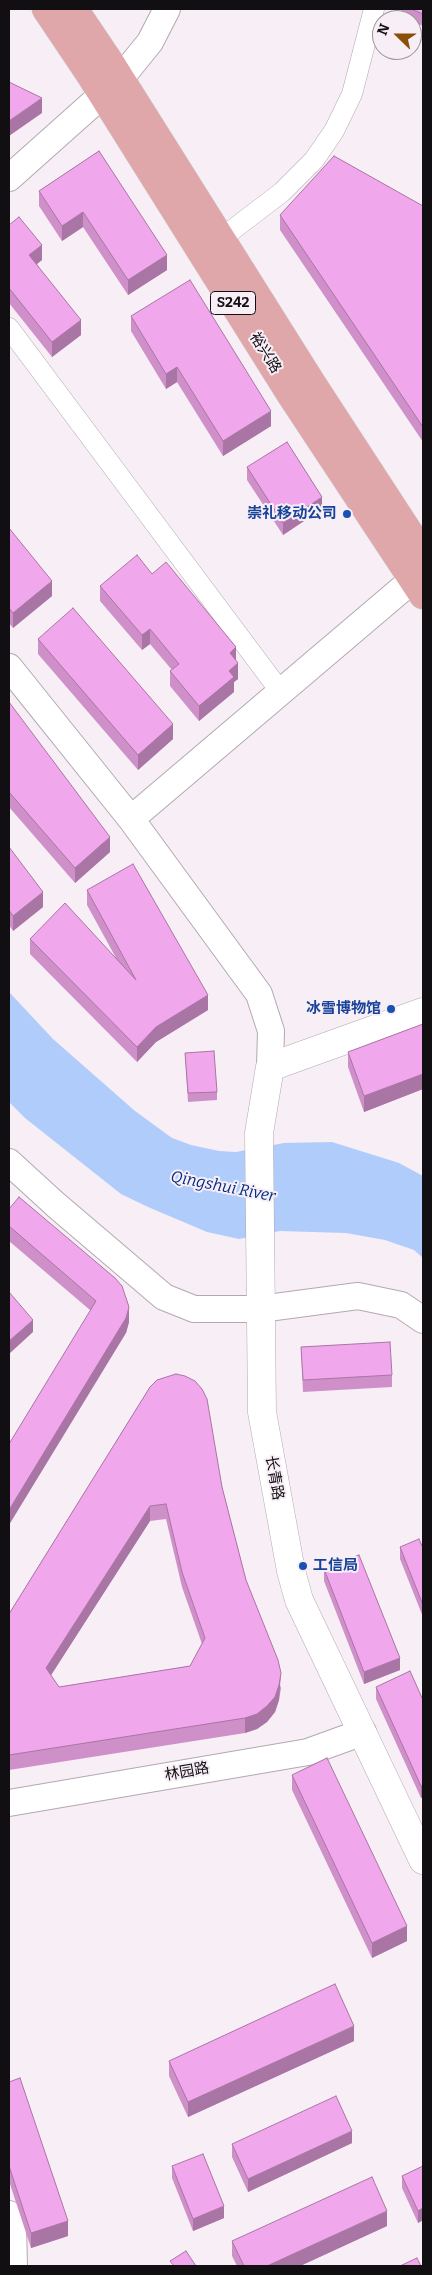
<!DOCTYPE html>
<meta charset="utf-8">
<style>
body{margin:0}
#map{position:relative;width:432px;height:2275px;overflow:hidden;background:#f7eef6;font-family:Bitter,serif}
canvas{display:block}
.frame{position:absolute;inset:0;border:10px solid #120f12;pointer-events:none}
.north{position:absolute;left:372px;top:10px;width:50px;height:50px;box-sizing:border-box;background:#f7eef6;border:1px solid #9b959b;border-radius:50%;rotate:292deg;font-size:14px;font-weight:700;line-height:20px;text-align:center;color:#120f12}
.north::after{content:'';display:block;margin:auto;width:18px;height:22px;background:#8a4f09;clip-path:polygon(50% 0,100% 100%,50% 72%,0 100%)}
</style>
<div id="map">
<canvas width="432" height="2275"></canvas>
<div class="frame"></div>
<div class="north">N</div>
</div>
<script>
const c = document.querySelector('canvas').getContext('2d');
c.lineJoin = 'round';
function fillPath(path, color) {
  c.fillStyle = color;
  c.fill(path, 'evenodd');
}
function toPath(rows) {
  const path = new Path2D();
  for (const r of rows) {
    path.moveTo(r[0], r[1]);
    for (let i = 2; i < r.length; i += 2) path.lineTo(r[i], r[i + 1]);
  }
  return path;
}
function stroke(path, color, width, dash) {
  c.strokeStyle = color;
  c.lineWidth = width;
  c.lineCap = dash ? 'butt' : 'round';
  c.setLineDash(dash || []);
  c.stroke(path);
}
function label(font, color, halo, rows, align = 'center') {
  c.font = font + ' Bitter,"Noto Sans SC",serif';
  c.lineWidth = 4;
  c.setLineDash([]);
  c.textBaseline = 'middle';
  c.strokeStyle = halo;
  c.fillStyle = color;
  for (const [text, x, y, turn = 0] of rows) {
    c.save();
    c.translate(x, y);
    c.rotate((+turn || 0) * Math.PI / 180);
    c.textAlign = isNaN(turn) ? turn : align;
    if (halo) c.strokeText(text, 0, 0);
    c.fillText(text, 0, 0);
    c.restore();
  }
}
const water = toPath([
 [9,992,53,1039,135,1111,172,1138,191,1145,219,1151,236,1152,284,1143,332,1142,399,1163,423,1176,423,1258,414,1250,385,1240,346,1233,280,1231,239,1239,207,1232,148,1207,121,1194,25,1118,9,1102]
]);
const minor = toPath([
 [210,247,282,192,314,160,334,131,352,94,374,9],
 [9,328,280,691]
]);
const tertiary = toPath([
 [9,178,120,79,150,42,167,9],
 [9,667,131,819,259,994,271,1031,270,1067],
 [131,819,423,571],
 [9,1162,56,1205,164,1297,194,1309,260,1309,358,1296,401,1305,423,1320],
 [9,1803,308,1752,363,1732],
 [9,2214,13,2226,14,2266]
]);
const secondary = toPath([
 [423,1012,270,1067,259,1133,262,1412,291,1571,299,1600,423,1860]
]);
const primary = toPath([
 [46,9,91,76,291,395,423,595],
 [74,9,111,64,311,382,423,554]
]);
const wall = toPath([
 [401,9,423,9,423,26,412,21,412,20,409,20,401,17],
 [99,151,167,270,128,295,83,227,62,241,39,206,39,191],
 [423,206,423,442,280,230,280,215],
 [9,225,42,260,37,264,81,335,52,357,9,303],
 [131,316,271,426,223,456,177,382,166,389,131,331],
 [247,467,322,509,283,535,247,480],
 [9,528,52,596,13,628,9,623],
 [152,574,236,661,238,679,234,682,234,692,199,721,170,686,170,671,172,670,150,644,142,650,100,601,100,586],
 [38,639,173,739,138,770,38,654],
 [9,702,110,852,75,883,9,807],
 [9,847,43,907,13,931,9,925],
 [87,890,208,1010,156,1042,137,1062,30,954,30,939,116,958,87,905],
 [423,1024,423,1089,364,1112,348,1067,348,1052],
 [185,1053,217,1092,217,1100,188,1102],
 [9,1209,129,1322,126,1333,90,1310,9,1241],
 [301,1347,392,1375,392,1387,303,1392],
 [150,1387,222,1487,246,1580,281,1688,279,1700,275,1712,267,1722,257,1729,245,1733,9,1770,9,1614],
 [166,1519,182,1587,202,1644,190,1666,59,1687,51,1675,150,1521],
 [400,1547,423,1548,423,1617,400,1559],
 [324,1569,400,1670,364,1684,324,1581],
 [376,1687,423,1700,423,1797,421,1798,376,1699],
 [292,1775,407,1941,372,1958,292,1790],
 [354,2041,188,2117,169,2076,169,2061],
 [9,2082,68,2236,31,2248,9,2181],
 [352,2143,248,2192,232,2157,232,2144],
 [172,2166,224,2218,193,2231,172,2178],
 [423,2166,423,2220,418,2223,402,2188,402,2176],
 [387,2226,300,2266,237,2266,232,2256,232,2241]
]);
const shadedWall = toPath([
 [42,98,42,113,9,136,9,121],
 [83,212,83,227,62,241,62,226],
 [42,245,42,260,29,270,29,255],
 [167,255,167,270,128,295,128,280],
 [81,320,81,335,52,357,52,342],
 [177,367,177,382,166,389,166,374],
 [271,411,271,426,223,456,223,441],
 [322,497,322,509,283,535,283,523],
 [52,581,52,596,13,628,13,613],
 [150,629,150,644,142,650,142,635],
 [236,647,236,662,230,653],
 [238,663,238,679,234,682,234,692,199,721,199,706,229,671],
 [173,724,173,739,138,770,138,755],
 [110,837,110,852,75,883,75,868],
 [43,892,43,907,13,931,13,916],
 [208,995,208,1010,156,1042,137,1062,137,1047,156,1027],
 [423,1074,423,1089,364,1112,364,1096],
 [129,1307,129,1322,126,1333,9,1525,9,1510],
 [33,1320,33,1332,9,1354,9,1341],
 [150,1506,150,1521,46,1683,46,1668],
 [400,1658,400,1670,364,1684,364,1672],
 [281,1673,279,1700,275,1712,267,1722,257,1729,245,1733,245,1718],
 [423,1785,423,1797,421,1798,421,1786],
 [407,1926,407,1941,372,1958,372,1943],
 [354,2026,354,2041,188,2117,188,2102],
 [352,2131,352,2143,248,2192,248,2179],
 [224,2206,224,2218,193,2231,193,2219],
 [423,2208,423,2220,418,2223,418,2211],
 [387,2211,387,2226,300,2266,267,2266],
 [68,2221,68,2236,31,2248,31,2233]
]);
const building = toPath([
 [411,9,423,9,423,14,411,9],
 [9,82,42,98,9,121,9,82],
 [99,151,167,255,128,280,83,212,62,226,39,191,99,151],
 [334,156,423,206,423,427,280,215,334,156],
 [19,217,42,245,29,255,81,320,52,342,9,288,9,225,19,217],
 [190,280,271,411,223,441,177,367,166,374,131,316,190,280],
 [287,442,322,497,283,523,247,467,287,442],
 [9,528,52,581,13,613,9,608,9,528],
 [137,555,152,574,166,562,236,647,230,653,238,663,229,671,234,677,199,706,170,671,179,664,150,629,142,635,100,586,137,555],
 [73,608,173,724,138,755,38,639,73,608],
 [9,702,110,837,75,868,9,792,9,702],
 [9,847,43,892,13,916,9,910,9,847],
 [133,864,208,995,156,1027,137,1047,30,939,65,903,136,980,87,890,133,864],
 [423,1024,423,1074,364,1096,348,1052,423,1024],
 [214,1051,217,1092,188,1093,185,1053,214,1051],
 [19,1197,115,1278,122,1286,129,1307,126,1318,9,1510,9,1444,96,1301,9,1226,9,1209,19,1197],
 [9,1292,33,1320,9,1341,9,1292],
 [390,1342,392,1375,303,1380,301,1347,390,1342],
 [176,1374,185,1376,195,1381,202,1389,207,1399,222,1487,246,1580,278,1660,281,1673,279,1685,275,1697,267,1706,257,1714,245,1718,9,1755,9,1614,150,1387,157,1380,176,1374],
 [166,1504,182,1572,205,1638,190,1666,59,1687,46,1668,150,1506,166,1504],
 [419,1539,423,1548,423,1605,400,1547,419,1539],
 [359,1555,400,1658,364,1672,324,1569,359,1555],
 [410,1671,423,1700,423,1785,421,1786,376,1687,410,1671],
 [327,1758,407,1926,372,1943,292,1775,327,1758],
 [335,1984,354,2026,188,2102,169,2061,335,1984],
 [20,2078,68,2221,31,2233,9,2166,9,2082,20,2078],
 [336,2096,352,2131,248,2179,232,2144,336,2096],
 [203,2154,224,2206,193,2219,172,2166,203,2154],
 [423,2166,423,2208,418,2211,402,2176,423,2166],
 [372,2177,387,2211,267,2266,244,2266,232,2241,372,2177],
 [186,2251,196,2266,174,2266,170,2261,186,2251],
 [417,2258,421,2266,400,2266,417,2258]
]);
const markers = [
 [347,514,5,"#1a4fb4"],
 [391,1009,5,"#1a4fb4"],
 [303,1566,5,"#1a4fb4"]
];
const shields = [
 [233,303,45]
];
const shieldNames = [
 ["S242",233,303]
];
const streetNames = [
 ["裕兴路",265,353,58],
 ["长青路",274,1478,80],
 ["林园路",187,1772,-10]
];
const transitNames = [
 ["崇礼移动公司",337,514],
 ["冰雪博物馆",381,1009],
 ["工信局",313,1566,"left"]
];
const waterNames = [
 ["Qingshui River",223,1187,11]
];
fillPath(water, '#b0ccfb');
stroke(minor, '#b2a9b1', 21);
stroke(tertiary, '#b2a9b1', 28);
stroke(secondary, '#b2a9b1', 29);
stroke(primary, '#d0cfd0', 29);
stroke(minor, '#fff', 20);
stroke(tertiary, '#fff', 26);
stroke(secondary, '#fff', 28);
stroke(primary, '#e0a7aa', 28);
fillPath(wall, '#cf90ca');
fillPath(shadedWall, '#a975a4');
fillPath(building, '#f1a7eb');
stroke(building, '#a975a4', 1);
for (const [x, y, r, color] of markers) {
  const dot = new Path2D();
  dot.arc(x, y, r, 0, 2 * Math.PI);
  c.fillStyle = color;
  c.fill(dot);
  stroke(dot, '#f7eef6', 2);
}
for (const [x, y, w] of shields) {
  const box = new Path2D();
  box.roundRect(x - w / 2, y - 11.5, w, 23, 4);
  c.fillStyle = '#f7eef6';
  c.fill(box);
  stroke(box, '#120f12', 1);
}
label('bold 14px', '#120f12', null, shieldNames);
label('15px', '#120f12', '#f7eef6', streetNames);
label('bold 15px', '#164399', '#f7eef6', transitNames, 'right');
label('italic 16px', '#002c83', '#f7eef6', waterNames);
</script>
